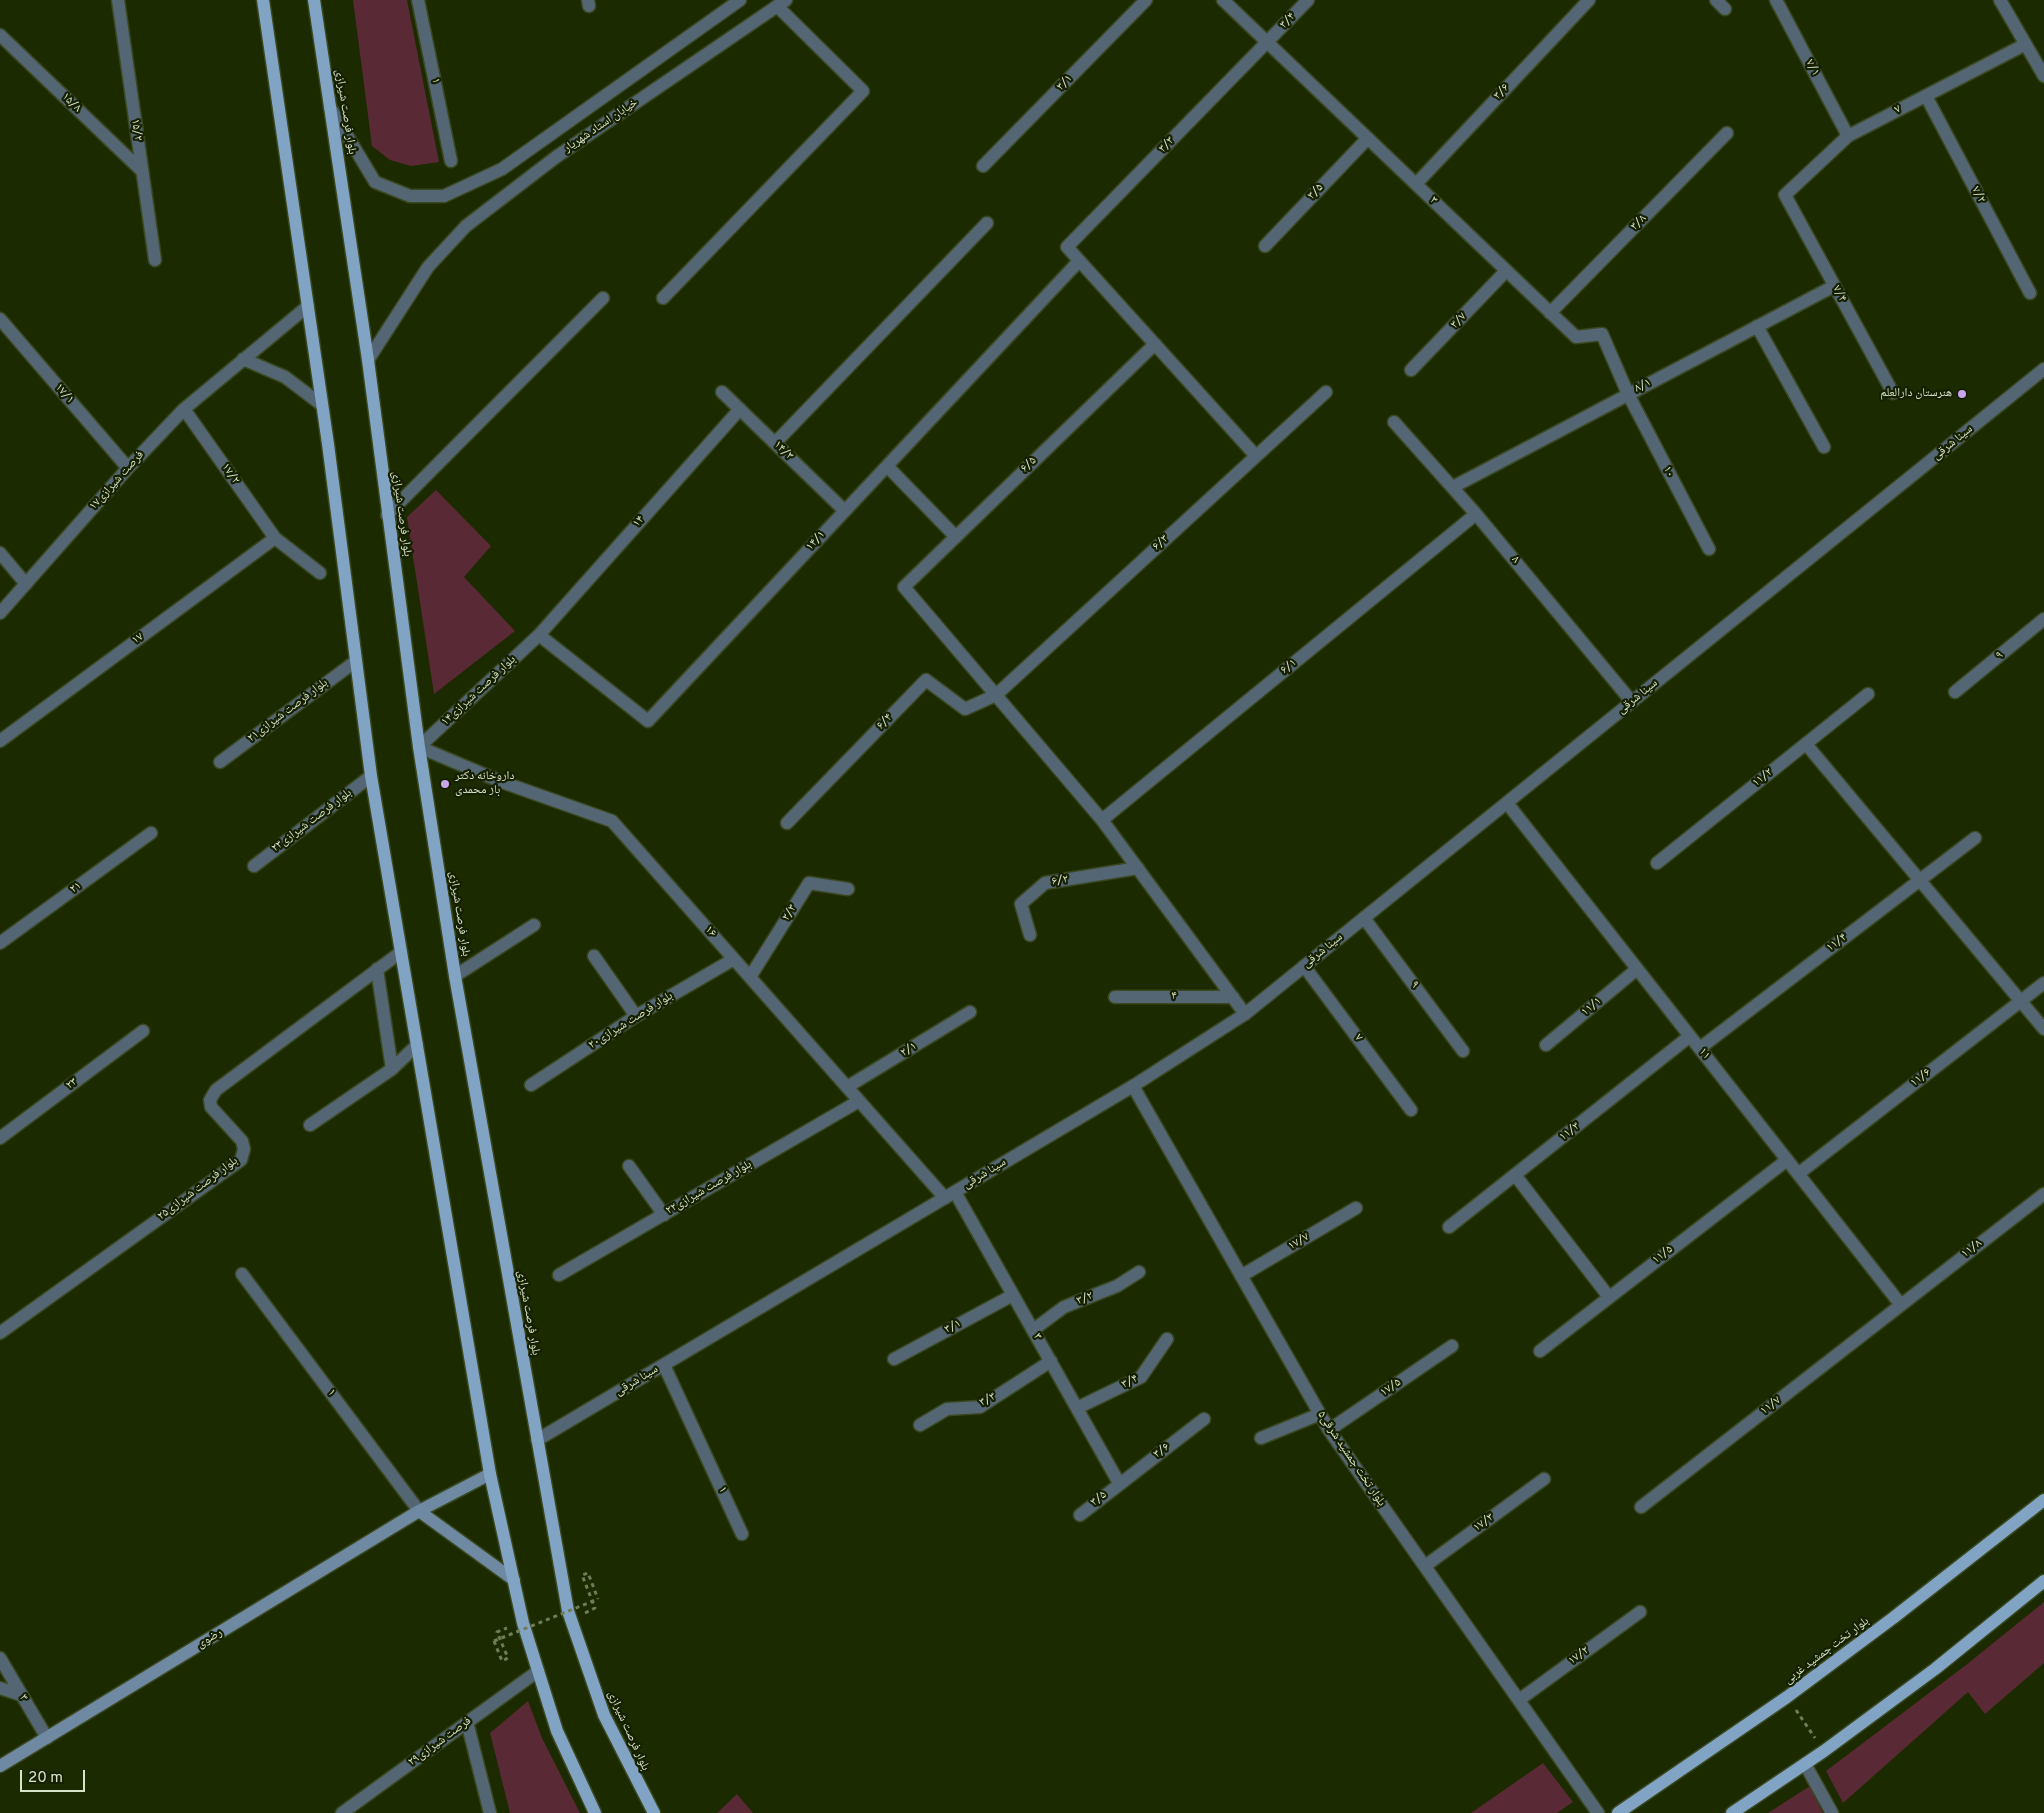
<!DOCTYPE html>
<meta charset="utf-8">
<style>
body{margin:0}
#map{position:relative;width:2044px;height:1813px;overflow:hidden;background:#1c2a00;font-family:Overpass,sans-serif}
canvas{display:block}
.scale{position:absolute;left:20px;top:1770px;width:65px;height:22px;box-sizing:border-box;border:2px solid #d8e3ca;border-top:0;padding-left:6px;font-size:15px;line-height:18px;white-space:nowrap;color:#d8e3ca;-webkit-text-stroke:4px #152000;paint-order:stroke}
</style>
<div id="map">
<canvas width="2044" height="1813"></canvas>
<div class="scale">20 m</div>
</div>
<script>
const c = document.querySelector('canvas').getContext('2d');
c.lineJoin = 'round';
function fillPath(path, color) {
  c.fillStyle = color;
  c.fill(path, 'evenodd');
}
function toPath(rows) {
  const path = new Path2D();
  for (const r of rows) {
    path.moveTo(r[0], r[1]);
    for (let i = 2; i < r.length; i += 2) path.lineTo(r[i], r[i + 1]);
  }
  return path;
}
function stroke(path, color, width, dash) {
  c.strokeStyle = color;
  c.lineWidth = width;
  c.lineCap = dash ? 'butt' : 'round';
  c.setLineDash(dash || []);
  c.stroke(path);
}
function label(font, color, halo, rows, align = 'center') {
  c.font = font + ' Overpass,"Noto Naskh Arabic",sans-serif';
  c.lineWidth = 4.5;
  c.setLineDash([]);
  c.textBaseline = 'middle';
  c.strokeStyle = halo;
  c.fillStyle = color;
  for (const [text, x, y, turn = 0] of rows) {
    c.save();
    c.translate(x, y);
    c.rotate((+turn || 0) * Math.PI / 180);
    c.textAlign = isNaN(turn) ? turn : align;
    if (halo) c.strokeText(text, 0, 0);
    c.fillText(text, 0, 0);
    c.restore();
  }
}
const green = toPath([
 [353,0,407,0,439,162,411,166,390,160,372,146],
 [436,490,491,546,464,577,515,631,434,694,407,517],
 [2044,1602,2044,1663,1985,1714,1968,1692,1843,1803,1826,1771,1966,1665],
 [528,1701,542,1738,580,1813,510,1813,490,1733],
 [1543,1763,1573,1802,1557,1813,1471,1813],
 [1810,1786,1823,1813,1768,1813],
 [737,1794,753,1813,717,1813]
]);
const path = toPath([
 [585,1613,595,1608,582,1575,588,1573,598,1599],
 [494,1641,502,1661,508,1658,497,1632,507,1628],
 [1796,1710,1815,1738]
]);
const minor = toPath([
 [118,0,155,260],
 [418,0,451,161],
 [588,0,589,6],
 [1223,0,1576,337,1602,334,1628,394,1709,549],
 [1716,0,1725,9],
 [1776,0,1848,136],
 [0,35,142,171],
 [1926,96,2030,293],
 [983,166,1146,0],
 [1416,184,1589,0],
 [1265,246,1368,138],
 [663,298,863,91,777,6],
 [1550,313,1727,133],
 [0,319,128,468],
 [1757,326,1824,447],
 [1155,344,904,587,1102,820,1245,1014],
 [243,359,285,377,322,405],
 [1411,370,1506,271],
 [722,392,845,511],
 [1893,393,1785,195,1848,136,2024,45],
 [184,409,275,538,320,573],
 [740,409,539,635,419,747,502,782,612,821,945,1198],
 [1394,422,1476,514,1632,702],
 [775,443,987,223],
 [1256,456,1067,247,1308,0],
 [887,466,956,537],
 [1453,487,1834,286],
 [387,515,603,298],
 [0,553,26,584],
 [0,613,128,468,184,409,308,306],
 [539,635,648,721,1079,261],
 [1955,692,2044,619],
 [0,741,275,538],
 [1806,744,2044,1029],
 [220,762,356,661],
 [1507,803,1901,1305],
 [1102,820,1476,514],
 [787,823,926,680,965,709,996,695,1326,392],
 [1657,863,1868,694],
 [254,866,371,776],
 [1364,918,1463,1051],
 [1030,935,1021,904,1045,883,1138,868],
 [0,943,151,833],
 [594,956,636,1016],
 [1304,966,1411,1110],
 [455,976,534,925],
 [750,977,809,883,848,889],
 [1115,997,1233,997],
 [1546,1045,1637,969],
 [1700,1048,1975,838],
 [392,1069,417,1045],
 [531,1085,636,1016,734,959],
 [1133,1086,1329,1430,1598,1813],
 [847,1087,970,1012],
 [310,1125,392,1069,377,969],
 [0,1138,143,1031],
 [629,1166,664,1215],
 [1798,1174,2044,983],
 [1515,1175,1609,1297],
 [955,1192,1119,1483],
 [1449,1227,1690,1036],
 [242,1274,419,1511],
 [559,1275,859,1101],
 [1241,1276,1356,1208],
 [1033,1330,1064,1307,1117,1286,1139,1272],
 [0,1333,241,1160,244,1149,242,1141,211,1107,210,1100,216,1090,401,952],
 [1540,1351,1787,1160],
 [894,1359,1013,1295],
 [664,1365,742,1534],
 [1077,1408,1141,1377,1167,1339],
 [920,1425,947,1409,980,1407,1051,1361],
 [1329,1430,1452,1346],
 [1261,1438,1320,1414],
 [1641,1507,2044,1194],
 [1080,1515,1204,1419],
 [1425,1566,1544,1479],
 [0,1658,47,1738],
 [0,1688,21,1695],
 [1519,1700,1640,1612],
 [467,1722,490,1813],
 [1805,1764,1832,1813],
 [342,1813,538,1671]
]);
const tertiary = toPath([
 [2000,0,2044,76],
 [330,107,375,182,410,196,444,196,502,169,740,0],
 [368,360,428,267,466,226,556,157,786,0],
 [537,1440,1133,1086,1245,1014,2044,369]
]);
const secondary = toPath([
 [490,1474,419,1511,514,1580],
 [0,1766,419,1511]
]);
const primary = toPath([
 [263,0,328,444,371,776,490,1474,523,1623,557,1731,595,1813],
 [314,0,368,360,419,747,455,976,568,1611,604,1715,654,1813],
 [1618,1813,1787,1697,1893,1618,2044,1500],
 [1732,1813,1824,1751,1935,1669,2044,1581]
]);
const pathBridge = toPath([
 [494,1641,598,1599]
]);
const markers = [
 [1962,394,5,"#c9a5ee"],
 [445,784,5,"#c9a5ee"]
];
const streetNames = [
 ["۳/۴",1288,21,-46],
 ["۷/۱",1812,68,62],
 ["۱",435,81,79],
 ["۳/۱",1065,83,-46],
 ["۳/۶",1502,92,-47],
 ["۱۵/۸",71,103,44],
 ["۷",1898,110,-28],
 ["بلوار فرصت شیرازی",345,112,81],
 ["خیابان استاد شهریار",601,126,-34],
 ["۱۵/۲",136,130,82],
 ["۳/۳",1167,145,-46],
 ["۳/۵",1316,192,-47],
 ["۷/۲",1978,195,62],
 ["۳",1433,201,44],
 ["۳/۸",1639,223,-45],
 ["۷/۴",1839,294,61],
 ["۳/۷",1459,321,-46],
 ["۸/۱",1643,386,-28],
 ["۱۷/۱",64,394,49],
 ["سینا شرقی",1953,443,-39],
 ["۱۴/۳",783,451,44],
 ["۶/۵",1029,465,-44],
 ["۱۰",1668,472,63],
 ["۱۷/۲",230,474,55],
 ["۱۷فرصت شیرازی",117,481,-48],
 ["بلوار فرصت شیرازی",401,514,82],
 ["۱۴",639,522,-48],
 ["۱۴/۱",816,541,-47],
 ["۶/۳",1161,543,-43],
 ["۸",1515,560,50],
 ["۱۷",138,639,-36],
 ["۹",2000,656,-40],
 ["۶/۱",1289,667,-39],
 ["بلوار فرصت شیرازی۱۴",479,691,-43],
 ["سینا شرقی",1638,697,-39],
 ["بلوار فرصت شیرازی۲۱",288,711,-37],
 ["۶/۴",885,722,-46],
 ["۱۱/۲",1763,778,-39],
 ["بلوار فرصت شیرازی۲۳",312,821,-37],
 ["۶/۲",1060,881,-9],
 ["۲۱",76,888,-36],
 ["۲/۳",790,913,-58],
 ["بلوار فرصت شیرازی",459,914,81],
 ["۱۶",710,932,49],
 ["۱۱/۴",1837,943,-37],
 ["سینا شرقی",1323,951,-39],
 ["۹",1414,985,53],
 ["۴",1174,997],
 ["۱۱/۱",1592,1007,-40],
 ["بلوار فرصت شیرازی۲۰",631,1021,-32],
 ["۷",1358,1038,53],
 ["۲/۱",909,1050,-32],
 ["۱۱",1704,1054,52],
 ["۱۱/۶",1921,1078,-38],
 ["۲۳",72,1084,-37],
 ["۱۱/۳",1570,1132,-38],
 ["سینا شرقی",985,1174,-31],
 ["بلوار فرصت شیرازی۲۲",709,1188,-30],
 ["بلوار فرصت شیرازی۲۵",198,1189,-37],
 ["۱۷/۷",1299,1242,-31],
 ["۱۱/۸",1972,1249,-38],
 ["۱۱/۵",1663,1255,-38],
 ["۳/۲",1085,1299,-22],
 ["بلوار فرصت شیرازی",528,1313,80],
 ["۳/۱",953,1327,-28],
 ["۳",1037,1337,60],
 ["سینا شرقی",637,1381,-31],
 ["۳/۴",1130,1382,-27],
 ["۱۷/۵",1391,1388,-34],
 ["۱",331,1393,53],
 ["۳/۳",988,1400,-29],
 ["۱۱/۷",1771,1406,-38],
 ["۳/۶",1162,1451,-37],
 ["بلوار تخت جمشید شرقی۵",1351,1459,56],
 ["۱",722,1490,65],
 ["۳/۵",1099,1499,-39],
 ["۱۷/۳",1484,1523,-36],
 ["رضوی",210,1639,-31],
 ["بلوار تخت جمشید غربی",1827,1651,-37],
 ["۱۷/۲",1579,1656,-36],
 ["۳",23,1698,59],
 ["بلوار فرصت شیرازی",628,1731,66],
 ["فرصت شیرازی۲۹",440,1742,-36]
];
const poiNames = [
 ["هنرستان دارالعلم",1952,394],
 ["داروخانه دکتر",455,777,"left"],
 ["باز محمدی",455,791,"left"]
];
fillPath(green, '#592935');
stroke(minor, '#3a4820', 15);
stroke(tertiary, '#3a4820', 15);
stroke(secondary, '#3a4820', 15);
stroke(primary, '#3a4820', 15);
stroke(path, '#6f7c59', 3, [4, 4]);
stroke(minor, '#546574', 12);
stroke(tertiary, '#546574', 12);
stroke(secondary, '#6e89a1', 12);
stroke(primary, '#82a4c4', 12);
stroke(pathBridge, '#6f7c59', 3, [4, 4]);
for (const [x, y, r, color] of markers) {
  const dot = new Path2D();
  dot.arc(x, y, r, 0, 2 * Math.PI);
  c.fillStyle = color;
  c.fill(dot);
  stroke(dot, '#152000', 2);
}
label('12px', '#d8e3ca', '#152000', streetNames);
label('12px', '#d8e3ca', '#152000', poiNames, 'right');
</script>
